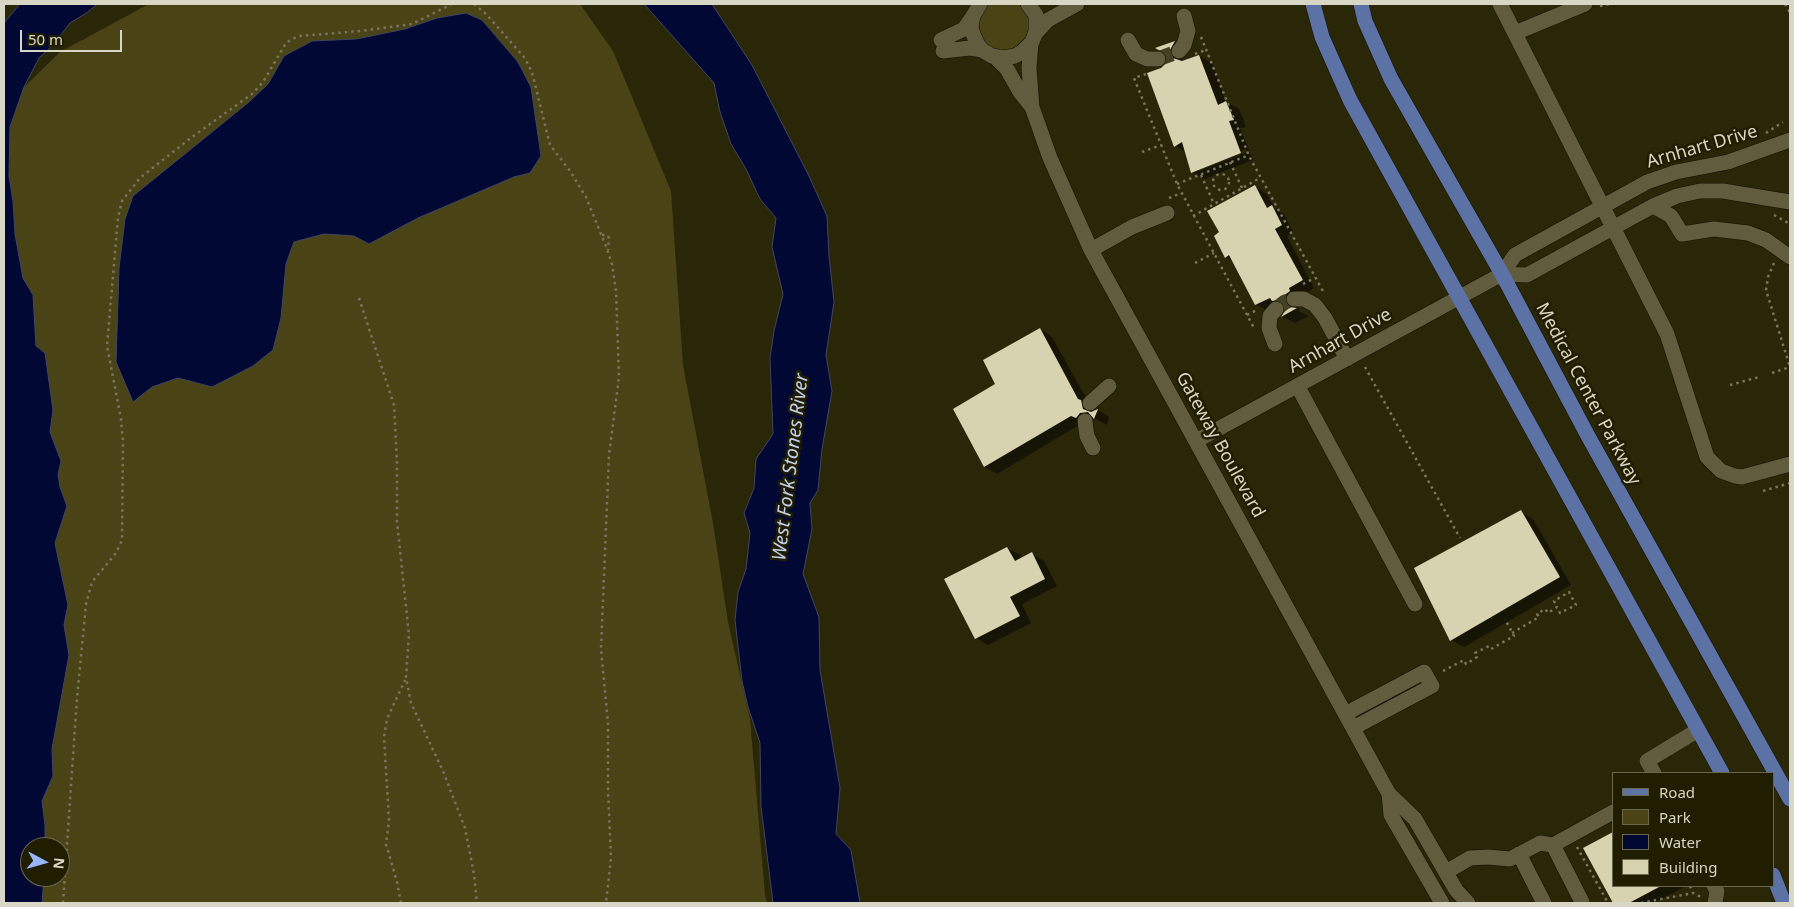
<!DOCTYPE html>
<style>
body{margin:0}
#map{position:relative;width:1794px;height:907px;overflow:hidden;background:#2a2608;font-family:"Noto Sans",sans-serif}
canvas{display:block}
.frame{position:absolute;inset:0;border:5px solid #d8d6c5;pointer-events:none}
.legend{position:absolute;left:1612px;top:772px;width:162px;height:115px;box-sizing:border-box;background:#211d01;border:1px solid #6a674f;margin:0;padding:6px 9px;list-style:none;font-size:15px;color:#d8d6c5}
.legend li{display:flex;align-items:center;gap:10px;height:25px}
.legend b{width:25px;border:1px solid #6a674f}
.north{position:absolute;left:20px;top:837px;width:50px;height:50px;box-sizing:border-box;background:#211d01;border:1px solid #6a674f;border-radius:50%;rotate:96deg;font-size:14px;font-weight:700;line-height:20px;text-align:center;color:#d8d6c5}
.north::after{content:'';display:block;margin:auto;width:18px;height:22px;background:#98b6fd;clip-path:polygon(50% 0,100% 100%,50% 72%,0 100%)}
.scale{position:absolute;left:20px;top:30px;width:102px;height:22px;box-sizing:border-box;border:2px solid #d8d6c5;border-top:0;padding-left:6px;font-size:15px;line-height:18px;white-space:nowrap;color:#d8d6c5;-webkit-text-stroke:4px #211d01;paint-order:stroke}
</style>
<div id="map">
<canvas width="1794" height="907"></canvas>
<div class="frame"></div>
<ul class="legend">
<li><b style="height:6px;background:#5c72a5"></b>Road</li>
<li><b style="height:14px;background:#494315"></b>Park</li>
<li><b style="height:14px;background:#020834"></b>Water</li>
<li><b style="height:14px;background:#d7d3b1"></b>Building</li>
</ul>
<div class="north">N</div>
<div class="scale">50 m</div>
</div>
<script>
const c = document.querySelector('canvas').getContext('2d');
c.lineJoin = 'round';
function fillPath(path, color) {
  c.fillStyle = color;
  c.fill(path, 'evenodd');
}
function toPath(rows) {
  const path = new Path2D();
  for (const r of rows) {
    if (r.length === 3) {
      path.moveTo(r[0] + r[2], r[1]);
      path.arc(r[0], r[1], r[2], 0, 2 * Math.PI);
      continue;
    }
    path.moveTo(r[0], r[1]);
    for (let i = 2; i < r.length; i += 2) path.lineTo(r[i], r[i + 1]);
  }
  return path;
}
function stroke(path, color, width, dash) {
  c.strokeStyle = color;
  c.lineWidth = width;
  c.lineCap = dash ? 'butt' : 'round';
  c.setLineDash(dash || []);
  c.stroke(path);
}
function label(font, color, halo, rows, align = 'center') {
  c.font = font + ' "Noto Sans",sans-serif';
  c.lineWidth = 5;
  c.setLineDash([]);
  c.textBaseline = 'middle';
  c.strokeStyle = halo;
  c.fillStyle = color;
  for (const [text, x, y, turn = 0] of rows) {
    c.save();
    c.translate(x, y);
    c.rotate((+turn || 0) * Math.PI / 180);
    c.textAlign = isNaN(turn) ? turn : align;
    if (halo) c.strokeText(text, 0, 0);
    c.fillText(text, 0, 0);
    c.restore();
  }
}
const green = toPath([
 [149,4,580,4,613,51,671,191,683,365,713,523,728,622,750,719,765,894,767,903,4,903,4,107,60,52],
 [30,847,60,847,60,877,30,877],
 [990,4,1019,4,1028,15,1030,23,1029,31,1026,39,1012,50,995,50,988,46,982,39,978,31,978,22,986,7]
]);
const water = toPath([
 [20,4,97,4,88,12,70,23,53,45,39,58,24,87,10,127,9,176,13,201,15,234,23,278,33,295,36,346,45,353,53,410,50,432,61,461,58,475,60,487,67,506,55,543,68,605,64,625,69,655,52,749,53,776,42,801,45,825,45,847,30,847,30,877,44,877,42,903,4,903,4,23,20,4],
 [644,4,712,4,752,65,808,174,827,216,829,256,834,302,826,355,832,391,822,449,818,490,810,503,812,529,803,574,819,617,820,670,840,788,836,834,851,850,860,903,773,903,761,807,760,743,748,707,742,681,735,620,738,592,746,569,750,533,744,513,754,488,756,459,773,434,770,358,774,331,783,294,772,247,776,218,760,199,746,169,731,144,720,112,714,83,644,4],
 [466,13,482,20,518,62,531,87,541,156,530,173,514,177,418,218,369,244,354,236,324,234,294,242,286,264,281,318,273,350,253,366,212,387,178,378,152,387,133,402,116,362,119,268,125,219,133,196,249,102,268,84,284,56,312,41,356,39,405,29,437,18,466,13]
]);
const shadow = toPath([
 [1175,42,1186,49,1182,58,1184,62,1199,56,1212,63,1226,102,1239,109,1246,127,1240,128,1253,160,1204,179,1192,172,1186,152,1175,146,1162,69,1168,64,1167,54,1158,48],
 [1246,149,1247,152,1199,171,1199,168],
 [1255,187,1267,194,1275,209,1284,214,1293,232,1287,236,1314,288,1301,296,1297,306,1299,311,1308,316,1295,323,1283,317,1286,312,1286,308,1281,305,1268,311,1256,304,1233,261,1226,257,1221,232],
 [1040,329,1052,337,1094,412,1098,410,1109,417,1107,425,1096,419,1084,422,997,474,985,467,955,409,996,384],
 [1521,512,1533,519,1571,585,1464,647,1451,640],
 [1007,548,1020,555,1022,559,1032,554,1044,561,1057,586,1022,604,1031,623,988,645,976,638],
 [1585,848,1613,886,1686,886,1654,903,1614,903]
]);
const building = toPath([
 [1175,41,1170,50,1173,58,1182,61,1199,55,1218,105,1226,101,1234,120,1229,121,1241,153,1191,173,1182,142,1174,147,1147,73,1161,68,1166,63,1166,54,1155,48],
 [1255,185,1267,208,1272,205,1282,225,1275,229,1303,280,1289,288,1290,291,1286,294,1285,299,1289,307,1297,308,1281,317,1285,311,1285,306,1278,300,1272,301,1270,298,1255,305,1229,255,1225,258,1214,236,1219,232,1207,211],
 [1040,328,1078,399,1081,400,1083,409,1091,412,1098,409,1094,419,1088,412,1080,413,1076,418,1071,416,984,467,953,409,995,384,983,360],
 [1521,510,1560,577,1450,641,1414,568],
 [1007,547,1015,561,1032,552,1045,579,1010,597,1020,616,975,639,944,579],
 [1613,832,1613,886,1661,886,1629,903,1613,903,1583,848]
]);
const minorTunnel = toPath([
 [1158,59,1179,51],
 [1276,309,1285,302,1294,299]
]);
const path = toPath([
 [474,4,486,14,524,57,532,72,550,145,570,171,586,197,607,249,612,264,616,291,619,377,609,455,601,649,608,723,608,790,611,858,606,903],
 [1785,4,1790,13],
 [1600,6,1611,4],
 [1201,37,1249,156,1324,293],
 [1195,54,1206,50],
 [1146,74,1134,78,1177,184,1254,328],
 [1766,133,1783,122],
 [1142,152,1161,145],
 [1230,162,1242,188],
 [1221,182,8],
 [1201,175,1214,204],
 [1177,184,1249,155],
 [1169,198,1181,193],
 [1774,215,1790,224],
 [1193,216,1260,178],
 [602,235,607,235,609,238,608,250],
 [1195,263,1214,253],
 [1774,263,1768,277,1766,290,1790,367],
 [1303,284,1315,278],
 [359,298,394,405,397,461,397,522,409,635,406,678,411,703,443,771,465,828,474,874,477,903],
 [1247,315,1257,310],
 [1365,367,1460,538],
 [1772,373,1790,367],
 [1730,385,1759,377],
 [1763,491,1790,483],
 [1512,633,1539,617,1537,614,1545,609,1548,613,1557,607,1560,613,1576,605,1569,592,1554,601,1557,607],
 [1443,671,1464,660,1466,664,1477,657,1475,653,1489,646,1491,649,1514,636,1505,619],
 [1577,847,1608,903],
 [1690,886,1693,893,1703,898],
 [63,903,77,698,86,604,92,582,116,553,122,540,123,442,121,419,107,346,118,217,122,201,140,178,192,137,252,94,263,82,286,43,292,39,300,36,361,31,412,24,452,4],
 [401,903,397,882,386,844,389,820,384,737,387,719,405,680],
 [1641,903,1693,893]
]);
const minor = toPath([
 [980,4,973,16,971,27,973,34,978,45,982,50,992,56,1003,58,1015,56,1022,52,1032,42,1036,32,1036,15,1028,4],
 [1500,4,1667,334,1707,457,1721,471,1735,476,1742,477,1790,464],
 [1515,33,1585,4],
 [1035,34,1048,20,1077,4],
 [941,40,964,29,973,16],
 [1128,40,1136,54,1147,59,1158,59],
 [1031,43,1029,68,1032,107,1050,158,1091,250,1389,794,1415,819,1456,890,1468,903],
 [943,51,970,48,982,50],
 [1179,51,1184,45,1188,31,1184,16],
 [994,56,1007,69,1020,92,1032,107],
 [1790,140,1728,162,1676,172,1647,182,1515,255,1502,274,1527,275,1653,206,1677,196,1700,191,1723,191,1790,202],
 [1653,206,1671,216,1682,234,1714,229,1748,233,1766,240,1790,257],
 [1091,250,1132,227,1167,213],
 [1294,299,1304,299,1315,305,1325,318,1347,359],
 [1275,344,1269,328,1270,316,1276,309],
 [1298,387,1415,604],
 [1090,403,1109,386],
 [1085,421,1087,436,1093,448],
 [1196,441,1502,274],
 [1345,714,1424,672,1432,686,1353,728],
 [1654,773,1647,761,1698,730],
 [1389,794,1391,815,1442,903],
 [1519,854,1544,903],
 [1446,872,1470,858,1488,857,1510,859,1540,843,1553,845],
 [1714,886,1717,891,1715,903],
 [1582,902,1553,845,1613,812]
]);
const major = toPath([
 [1313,4,1322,37,1350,100,1722,773],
 [1361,4,1365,21,1391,79,1502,274,1588,436,1790,799],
 [1773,875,1784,903]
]);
const streetNames = [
 ["Arnhart Drive",1702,147,-16],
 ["Arnhart Drive",1340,341,-29],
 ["Medical Center Parkway",1588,394,62],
 ["Gateway Boulevard",1220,445,61]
];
const waterNames = [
 ["West Fork Stones River",791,467,-83]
];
fillPath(green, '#494315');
fillPath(water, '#020834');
stroke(water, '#424660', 1);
fillPath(shadow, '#0007');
fillPath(building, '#d7d3b1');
stroke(minorTunnel, '#444024', 15, [15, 8]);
stroke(minor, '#130f00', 16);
stroke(major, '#130f00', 16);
stroke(path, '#79755d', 2.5, [2.5, 4]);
stroke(minor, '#605c3d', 15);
stroke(major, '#5c72a5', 15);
label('18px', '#d8d6c5', '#211d01', streetNames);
label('italic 19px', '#c3d1f1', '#211d01', waterNames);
</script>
